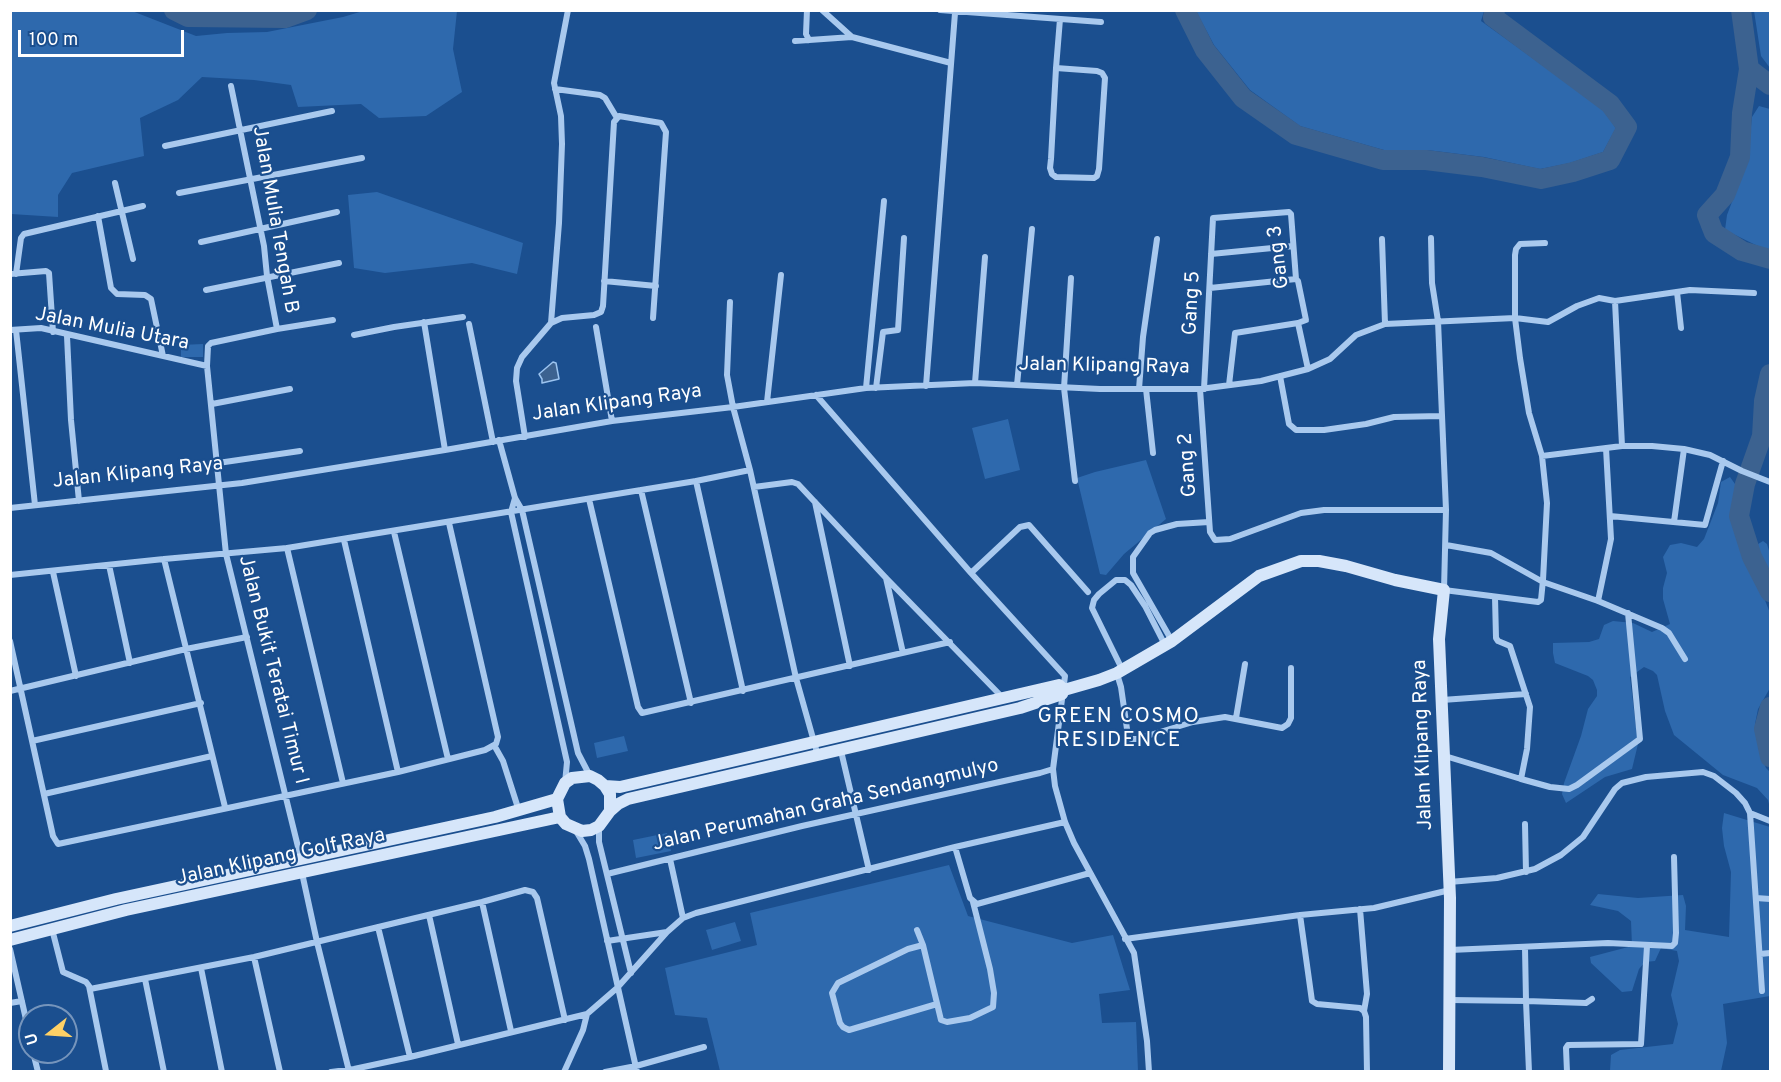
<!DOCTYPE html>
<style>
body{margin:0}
#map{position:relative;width:1781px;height:1082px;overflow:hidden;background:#1b4f8f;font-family:Overpass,sans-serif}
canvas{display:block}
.frame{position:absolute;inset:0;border:12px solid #fff;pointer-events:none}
.north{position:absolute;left:18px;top:1004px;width:60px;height:60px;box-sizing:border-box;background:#1b4f8f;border:2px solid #7695bc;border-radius:50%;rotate:253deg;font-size:16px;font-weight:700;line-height:24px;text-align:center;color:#fff}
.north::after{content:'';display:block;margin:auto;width:21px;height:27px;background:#ffd166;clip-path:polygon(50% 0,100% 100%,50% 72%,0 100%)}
.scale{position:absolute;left:18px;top:30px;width:166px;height:27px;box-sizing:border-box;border:3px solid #fff;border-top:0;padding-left:8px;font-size:18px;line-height:21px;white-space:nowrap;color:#fff;-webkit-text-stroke:4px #1b4f8f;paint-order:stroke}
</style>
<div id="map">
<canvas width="1781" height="1082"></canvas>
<div class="frame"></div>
<div class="north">U</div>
<div class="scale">100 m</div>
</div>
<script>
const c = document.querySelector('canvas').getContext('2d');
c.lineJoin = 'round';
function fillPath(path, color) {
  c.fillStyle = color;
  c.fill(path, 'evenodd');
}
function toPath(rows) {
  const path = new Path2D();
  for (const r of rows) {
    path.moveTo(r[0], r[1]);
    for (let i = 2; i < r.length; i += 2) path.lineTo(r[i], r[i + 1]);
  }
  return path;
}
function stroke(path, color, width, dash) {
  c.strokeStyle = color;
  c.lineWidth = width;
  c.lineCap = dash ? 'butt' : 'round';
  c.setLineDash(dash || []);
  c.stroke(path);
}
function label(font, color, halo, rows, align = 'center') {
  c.font = font + ' Overpass,sans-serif';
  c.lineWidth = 4.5;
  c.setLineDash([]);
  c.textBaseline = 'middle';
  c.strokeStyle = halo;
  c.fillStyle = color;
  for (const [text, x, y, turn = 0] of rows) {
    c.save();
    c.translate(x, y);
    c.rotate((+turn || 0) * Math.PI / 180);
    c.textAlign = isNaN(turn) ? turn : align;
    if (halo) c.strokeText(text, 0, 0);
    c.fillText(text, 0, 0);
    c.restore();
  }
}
const green = toPath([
 [10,11,132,11,196,36,227,33,267,32,343,17,363,11,457,11,453,49,462,92,426,116,379,118,361,104,298,107,291,85,254,80,202,77,178,100,140,118,144,156,72,173,58,195,58,217,11,214],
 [1196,11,1484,11,1481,21,1577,90,1603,110,1616,128,1603,152,1570,163,1540,169,1484,157,1427,150,1384,150,1300,126,1250,90,1214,45],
 [1754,11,1770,11,1770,68,1761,56],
 [1759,106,1770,109,1770,252,1725,230,1727,215,1747,162,1752,117],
 [377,192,523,243,517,274,472,263,385,273,354,268,348,195],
 [203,344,203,357,181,357,181,345],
 [1008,419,1020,470,985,479,972,428],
 [1146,460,1166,519,1124,554,1106,575,1100,574,1077,478,1095,472],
 [1730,477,1735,484,1735,513,1738,532,1770,613,1770,688,1758,709,1755,724,1759,750,1766,768,1770,772,1770,996,1723,1004,1727,1043,1721,1071,1610,1071,1611,1055,1620,1050,1673,1044,1678,1024,1671,995,1679,961,1677,951,1661,948,1655,961,1645,962,1639,969,1632,991,1622,992,1591,963,1590,957,1632,946,1631,921,1618,911,1590,905,1598,894,1638,898,1683,895,1686,906,1685,930,1729,937,1731,872,1724,846,1722,828,1724,813,1770,827,1770,808,1768,800,1757,788,1723,775,1674,735,1665,711,1657,675,1653,671,1644,667,1630,677,1638,744,1632,769,1605,777,1566,803,1562,794,1564,783,1581,736,1588,709,1597,696,1597,690,1593,680,1588,676,1555,663,1553,653,1553,643,1589,642,1599,639,1604,625,1613,621,1633,623,1652,632,1670,624,1663,599,1663,588,1667,573,1663,557,1670,545,1681,543,1697,547,1704,539,1718,503,1721,482],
 [1763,541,1767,544,1770,554,1770,580,1755,551,1755,546],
 [624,736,628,751,597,758,594,743],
 [667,833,671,851,636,858,633,840],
 [949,865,968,916,1072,943,1113,935,1130,990,1099,994,1102,1023,1136,1022,1138,1071,720,1071,707,1018,675,1015,665,968,757,945,750,913],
 [735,922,741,941,712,950,706,930]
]);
const water = toPath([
 [553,362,556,363,559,379,542,383,542,379,539,374,553,362]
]);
const river = toPath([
 [174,10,188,17,285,18,307,10],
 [1185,10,1205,50,1243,98,1296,135,1383,160,1426,160,1482,167,1541,179,1573,172,1610,160,1627,127,1610,104,1493,17,1495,10],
 [1741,10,1749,69,1770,85],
 [1749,69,1742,113,1740,157,1725,195,1707,215,1714,233,1742,251,1770,259],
 [1770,374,1764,401,1762,436,1745,484,1739,516,1752,557,1770,592],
 [1770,707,1764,729,1770,757]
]);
const minor = toPath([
 [807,10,806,34,809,40],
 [822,10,852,37,951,63],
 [940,10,1101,22],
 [795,41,852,37],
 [1056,68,1097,71,1102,73,1105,78,1099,169,1097,176,1094,178,1056,177,1052,174,1050,168,1051,159,1056,68,1060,19],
 [231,86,264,246,267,276,277,329,211,343,208,346,207,366,226,554,301,859],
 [555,89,600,95,605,98,617,118],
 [165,146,332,111],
 [115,183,133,259],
 [179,193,362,158],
 [98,216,111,288,117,294,145,295,151,299,163,356],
 [1431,238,1432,283,1438,321,1446,510,1444,590,1538,602,1541,600,1543,580,1547,503,1542,456,1529,413,1520,358,1515,318,1515,255,1516,249,1520,244,1545,243],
 [1382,239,1385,324],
 [201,242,337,212],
 [1211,254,1293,246],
 [10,274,46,271,49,273,53,332],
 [16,274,21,238,24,234,143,206],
 [1071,278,1064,388,1075,481],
 [604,281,656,286],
 [1210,288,1296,279],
 [206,290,339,263],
 [1677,292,1681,328],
 [1615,301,1622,446],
 [730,302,727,375,733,407,750,470,796,678,818,756],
 [424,322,445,450],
 [551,323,559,223,562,144,561,116,554,83,568,10],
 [469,324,493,442],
 [596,327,612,421],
 [277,329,333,320],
 [10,330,41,328,207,366],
 [16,330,35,505],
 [354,335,394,327,463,317],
 [67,336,71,420,79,501],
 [1280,376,1289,424,1296,430,1324,430,1366,424,1394,417,1441,416],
 [975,383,985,257],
 [1017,385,1032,229],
 [1229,385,1235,333,1298,323],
 [926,386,955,13],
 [866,388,884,201],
 [876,388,883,332,898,330,904,238],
 [1139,389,1143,337,1157,239],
 [1146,389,1153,453],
 [1200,389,1210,532,1215,540,1230,539,1301,513,1324,510,1446,510],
 [1204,389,1213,218,1289,212,1291,214,1296,279,1298,281,1306,320,1298,323,1308,369],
 [816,395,971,573,1065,676,1053,769,1055,786,1065,822,1074,843,1134,953,1147,1041,1149,1072],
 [767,402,781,275],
 [212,404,290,389],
 [525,437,516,381,517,368,522,357,551,323,562,318,594,315,601,312,603,306,614,122,619,116,661,123,666,132,653,318],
 [499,440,515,498,522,510,578,753,590,776],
 [1542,456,1622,446,1652,446,1684,449,1710,455,1742,471,1770,482],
 [218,463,300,451],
 [696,481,743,691],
 [754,487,792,482,798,484,886,578,1003,698],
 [641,490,691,703],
 [515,498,511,512,567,762,565,783],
 [589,499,638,707,642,713,950,642],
 [815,502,850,666],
 [10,508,242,483,445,450,612,421,733,407,866,388,975,383,1100,389,1200,389,1261,381,1308,369,1330,359,1356,335,1385,324,1515,318,1548,322,1577,306,1599,298,1615,301,1690,290,1754,293],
 [1610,516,1705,525,1723,461],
 [1674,522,1684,449],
 [394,532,448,759],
 [344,540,398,772],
 [1446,545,1491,553,1543,582,1598,601,1662,628,1669,633,1685,659],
 [287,548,343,783],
 [164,559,225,807],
 [109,565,130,663],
 [53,572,76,676],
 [971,573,1020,527,1029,525,1088,592],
 [10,575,164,559,287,548,696,481,750,470],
 [886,578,903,653],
 [1598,601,1611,539,1606,448],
 [10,641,53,836,58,844,398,772,485,750,496,744,498,737,449,523],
 [1172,641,1133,573,1133,557,1150,533,1155,530,1177,524,1209,522],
 [1122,669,1092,608,1094,600,1099,594,1116,580,1125,580,1131,585,1145,606,1165,645],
 [1117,674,1121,687,1128,736,1131,739,1137,739,1193,722,1225,717,1282,728,1288,724,1291,718,1291,668],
 [10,691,186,649,247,637],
 [1442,700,1526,694],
 [1236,718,1245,664],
 [32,741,201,703],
 [494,745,503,761,519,811],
 [841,751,869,870],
 [1445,756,1521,779,1527,749,1530,707,1510,646,1498,641,1496,638,1495,597],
 [1521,779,1550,787,1569,789,1577,785,1640,739,1628,613],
 [44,794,212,756],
 [1750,813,1770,821],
 [1525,824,1526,872],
 [599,826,599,842,631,973],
 [576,831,585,846,589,859,637,1072],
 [955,847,970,898,977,904,1090,873],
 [670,859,683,918],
 [302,873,317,942,349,1071],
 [607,874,802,826,1040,773,1053,769],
 [1449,882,1497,878,1535,869,1561,855,1583,837,1615,789,1622,783,1646,777,1703,772,1714,776,1736,793,1745,803,1750,813,1762,991],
 [1756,898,1770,899],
 [482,902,511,1031],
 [1360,909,1367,994,1364,1011],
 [429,915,458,1044],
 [1300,915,1312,1001,1317,1004,1360,1008,1364,1011,1366,1017,1367,1072],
 [378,927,410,1057],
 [52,929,63,972,86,982,89,986,106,1071],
 [917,930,923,945],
 [1125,939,1300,915,1374,908,1450,890],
 [607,941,667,932],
 [10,949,30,1037],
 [1450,950,1608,943,1672,946,1675,943,1676,933,1674,857],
 [1760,954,1770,953],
 [254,957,280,1072],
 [201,968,222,1072],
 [145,979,164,1072],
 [90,989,254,957,482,902,525,890,533,892,537,898,565,1020],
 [1450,1000,1526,1001,1525,948],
 [10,1003,22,1001],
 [937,1004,849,1030,843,1027,840,1023,832,993,838,983,908,949,923,945,941,1020,947,1022,970,1018,993,1007,994,993,990,969,973,902],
 [33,1052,38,1072],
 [331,1072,354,1069,410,1057,587,1014],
 [564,1072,583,1030,587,1014,617,988,667,932,683,918,696,913,955,847,1065,822],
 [605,1072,636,1066,704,1047],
 [1529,1072,1526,1001,1586,1003,1592,999],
 [1567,1072,1566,1048,1568,1045,1641,1044,1647,946]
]);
const secondary = toPath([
 [605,786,610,794,610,811,599,826,591,830,582,831,566,824,560,817,557,799,565,783,572,778,590,776,598,780,605,786,620,787,1059,685,1064,690],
 [610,811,618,804,628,799,1020,708,1062,694,1064,690,1099,680,1117,673,1172,641,1259,576,1301,561,1319,561,1346,566,1395,580,1444,590,1439,639,1450,898,1449,1072],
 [10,926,116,899,495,817,557,799],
 [10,940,126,910,560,817]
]);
const streetNames = [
 ["Jalan Mulia Tengah B",274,220,80],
 ["Gang 3",1280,257,-97],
 ["Gang 5",1193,303,-87],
 ["Jalan Mulia Utara",112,330,11],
 ["Jalan Klipang Raya",1104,367,1],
 ["Jalan Klipang Raya",617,404,-8],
 ["Gang 2",1189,465,-94],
 ["Jalan Klipang Raya",138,474,-6],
 ["Jalan Bukit Teratai Timur I",272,670,76],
 ["Jalan Klipang Raya",1424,745,-92],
 ["Jalan Perumahan Graha Sendangmulyo",826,806,-13],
 ["Jalan Klipang Golf Raya",281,858,-12]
];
const neighbourhoodNames = [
 ["GREEN COSMO",1119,718],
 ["RESIDENCE",1119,742]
];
fillPath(green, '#2e69ad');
fillPath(water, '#3c6290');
stroke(water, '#9cc4f0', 1.5);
stroke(river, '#3c6290', 20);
stroke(minor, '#a9c9ee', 6);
stroke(secondary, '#d6e6fa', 12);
label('20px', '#fff', '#1b4f8f', streetNames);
c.letterSpacing = '1.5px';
label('21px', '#fff', '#1b4f8f', neighbourhoodNames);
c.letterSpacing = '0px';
</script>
